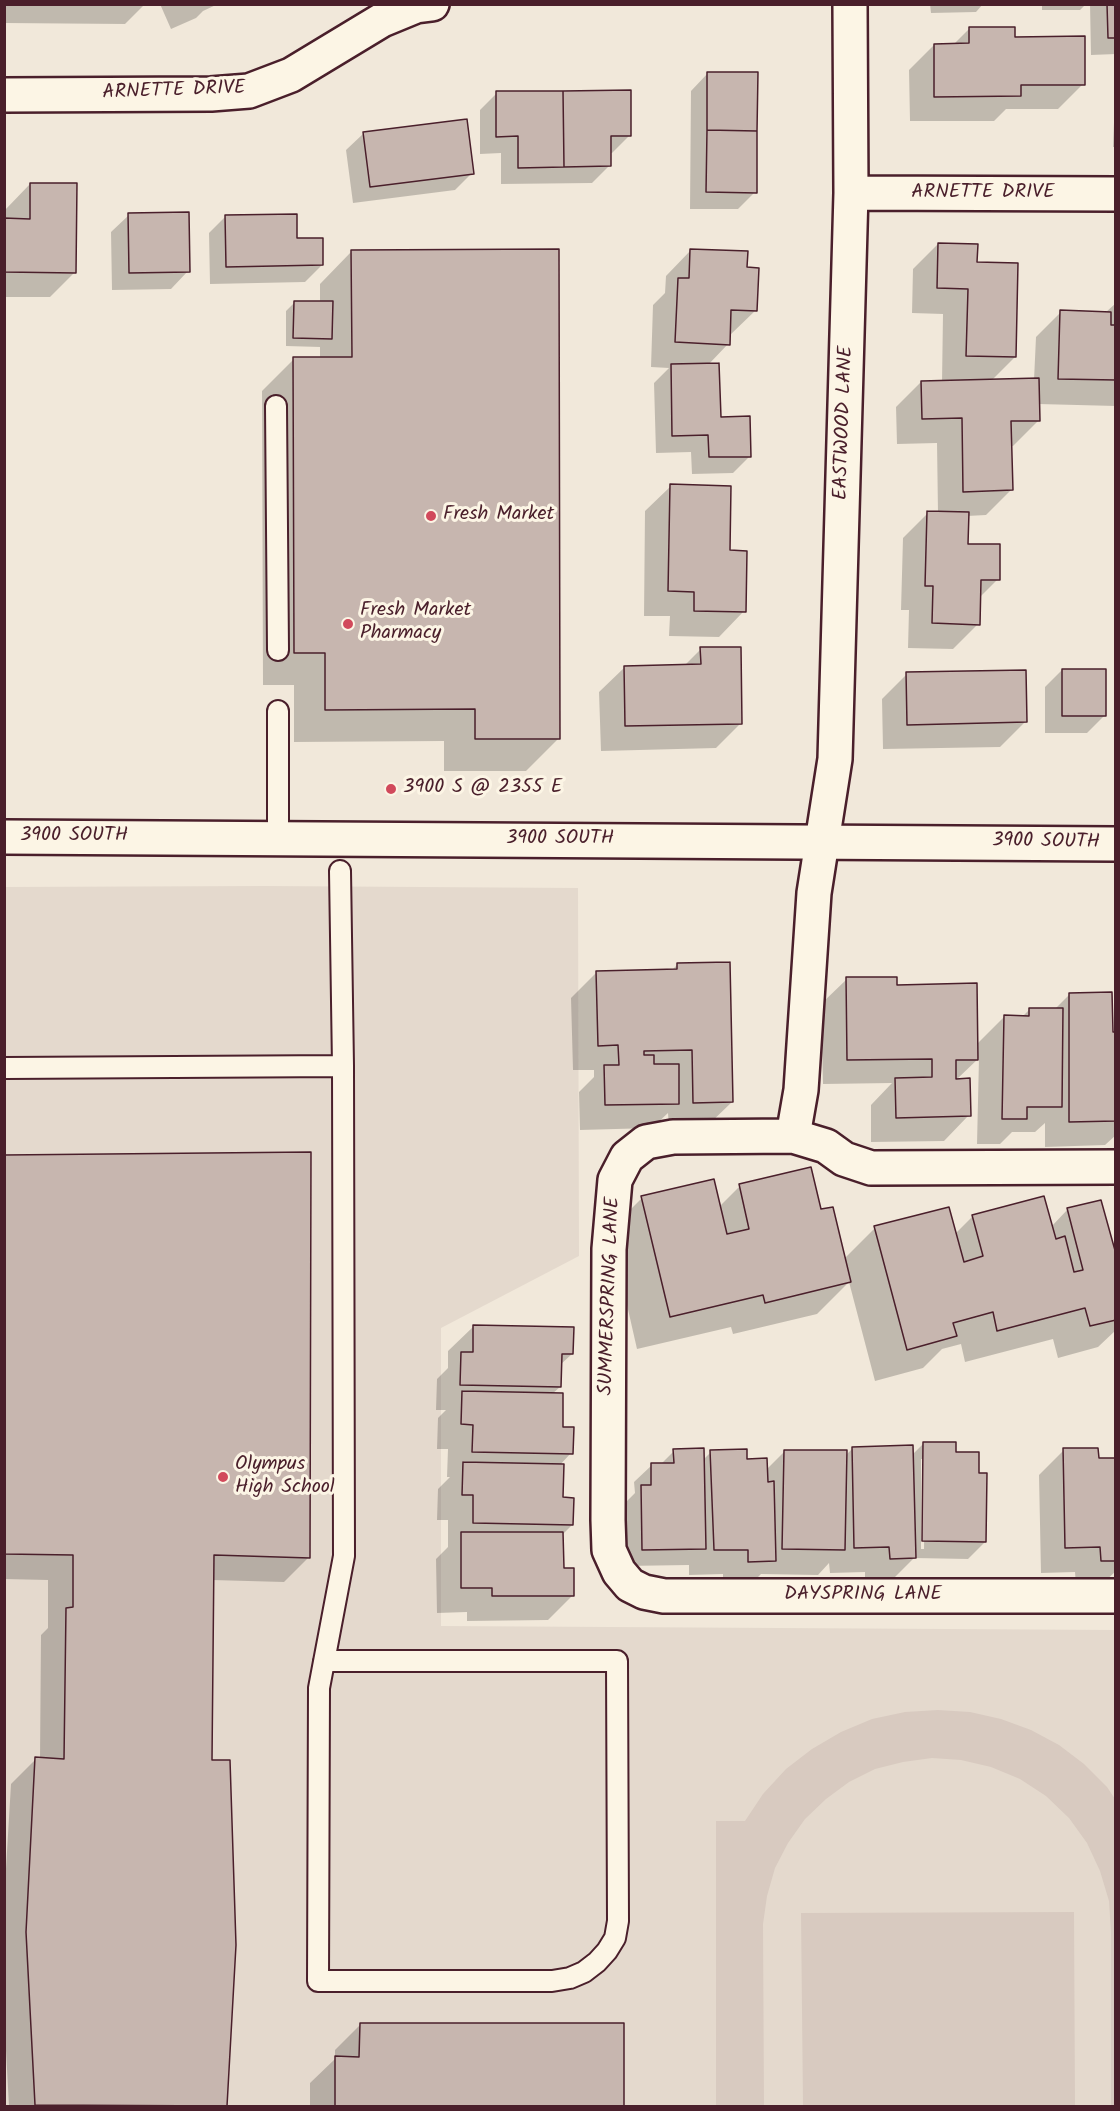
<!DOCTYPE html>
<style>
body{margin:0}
#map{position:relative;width:1120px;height:2111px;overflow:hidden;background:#f1e8da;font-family:Kalam,sans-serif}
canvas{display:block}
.frame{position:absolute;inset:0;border:6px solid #4a1f2b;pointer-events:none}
</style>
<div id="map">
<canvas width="1120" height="2111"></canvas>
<div class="frame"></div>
</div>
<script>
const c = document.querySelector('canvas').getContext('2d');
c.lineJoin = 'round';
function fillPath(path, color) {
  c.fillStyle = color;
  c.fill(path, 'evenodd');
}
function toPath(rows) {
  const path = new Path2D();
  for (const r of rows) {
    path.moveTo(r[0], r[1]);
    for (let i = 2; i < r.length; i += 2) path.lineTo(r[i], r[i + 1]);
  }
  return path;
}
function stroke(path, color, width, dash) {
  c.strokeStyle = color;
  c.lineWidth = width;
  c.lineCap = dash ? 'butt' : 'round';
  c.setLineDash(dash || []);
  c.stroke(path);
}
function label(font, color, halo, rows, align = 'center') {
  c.font = font + ' Kalam,sans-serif';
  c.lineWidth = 6;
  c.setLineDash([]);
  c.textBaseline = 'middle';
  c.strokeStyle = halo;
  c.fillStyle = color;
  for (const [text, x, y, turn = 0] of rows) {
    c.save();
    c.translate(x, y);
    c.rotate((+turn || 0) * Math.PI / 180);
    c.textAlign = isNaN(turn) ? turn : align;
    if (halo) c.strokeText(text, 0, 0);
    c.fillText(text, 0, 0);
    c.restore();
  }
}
const built = toPath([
 [265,886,578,888,579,1256,441,1328,441,1626,1115,1630,1115,2106,5,2106,4,887]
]);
const green = toPath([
 [938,1710,970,1712,1001,1719,1031,1730,1059,1745,1084,1764,1107,1787,1115,1799,1115,2106,1111,2106,1111,1932,1109,1901,1100,1871,1087,1843,1069,1818,1046,1796,1020,1779,991,1767,961,1760,932,1758,903,1762,875,1769,849,1782,826,1799,805,1819,788,1843,775,1868,767,1896,763,1924,764,2106,716,2106,716,1821,745,1821,763,1794,786,1769,812,1749,841,1732,872,1719,905,1712],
 [1074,1912,1075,2106,803,2106,801,1913]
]);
const shadow = toPath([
 [4,4,145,4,125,24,4,23],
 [160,4,218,4,203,11,196,18,171,29],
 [930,4,983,4,976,12,931,13],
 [1042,4,1086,4,1080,10,1042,10],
 [1090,4,1116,4,1116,54,1091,55],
 [969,29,1013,39,1083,84,1058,109,1006,109,994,121,910,121,909,70,934,45,953,45],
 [708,73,755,192,738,209,690,209,691,91],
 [1116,73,1116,147,1113,147],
 [497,93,629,136,612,153,609,153,609,166,592,183,501,184,501,153,480,154,480,110],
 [364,133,472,173,455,190,353,203,346,150],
 [30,184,75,272,50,297,4,297,5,210],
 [129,215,188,271,171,289,112,290,111,232],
 [226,216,322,265,305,282,210,284,209,233],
 [938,244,975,264,1015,357,991,381,1034,380,1036,337,1061,312,1105,313,1116,303,1116,406,1038,404,1039,420,1013,446,1010,446,1011,490,986,515,967,516,967,545,998,579,979,598,978,624,953,649,908,648,909,610,901,610,903,538,928,513,938,513,937,443,897,444,896,407,921,382,942,382,943,314,912,313,913,269],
 [691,250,745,268,756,310,729,336,728,344,708,365,719,418,750,456,733,473,692,474,691,452,656,453,654,383,669,368,651,367,653,305,665,293,666,276],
 [352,251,558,739,526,771,444,771,444,741,294,742,294,685,263,685,262,391,294,359,320,359,320,347,286,346,286,311,295,302,320,303,320,284],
 [671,486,729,552,744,611,719,637,669,636,670,616,644,616,645,511],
 [701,649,741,723,716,748,601,751,599,692,625,667,684,666],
 [1062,670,1104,716,1087,733,1045,733,1045,687],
 [907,674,1025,722,1000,747,883,749,882,699],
 [677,965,732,1102,706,1127,669,1128,668,1113,652,1128,580,1130,579,1092,594,1077,594,1070,573,1070,571,998,596,973,671,971],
 [847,979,895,987,977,1044,1004,1017,1022,1017,1030,1009,1054,1010,1070,994,1112,1033,1116,1033,1116,1135,1105,1145,1045,1147,1045,1123,1035,1132,1012,1132,1000,1144,977,1144,979,1058,956,1080,969,1115,944,1141,871,1142,871,1105,892,1083,823,1084,821,1004],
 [4,1157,309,1557,284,1582,212,1580,210,1761,234,1945,225,2106,9,2106,4,2014,4,1902,11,1784,36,1759,40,1759,41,1635,48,1628,48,1580,4,1579],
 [740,1186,820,1211,844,1259,875,1228,955,1234,973,1216,1051,1227,1068,1209,1116,1260,1116,1330,1098,1347,1058,1358,1053,1339,965,1362,961,1344,942,1349,923,1368,875,1381,849,1282,817,1314,733,1334,731,1327,637,1349,610,1230,642,1198,719,1207],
 [474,1326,572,1354,560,1365,560,1387,552,1394,561,1428,571,1453,559,1466,561,1499,572,1525,562,1535,562,1570,573,1595,548,1620,467,1621,467,1612,437,1613,436,1559,448,1547,448,1520,437,1520,438,1489,450,1477,447,1477,448,1449,437,1449,438,1418,446,1410,436,1410,437,1379,448,1368,448,1351],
 [924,1443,955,1454,977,1475,985,1542,968,1559,914,1558,889,1583,865,1584,865,1572,830,1573,829,1563,818,1575,761,1574,749,1586,723,1587,723,1574,689,1575,689,1565,625,1566,624,1504,635,1493,634,1482,652,1465,660,1465,674,1451,703,1460,711,1452,745,1460,766,1470,785,1451,845,1456,852,1449,912,1455],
 [921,1459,925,1459,924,1549,921,1549],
 [1064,1450,1097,1460,1116,1459,1116,1571,1101,1585,1076,1585,1075,1572,1041,1573,1039,1475],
 [360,2025,622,2025,623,2106,310,2106,310,2083,335,2059,335,2050]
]);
const building = toPath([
 [1107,4,1116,4,1116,38,1108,38,1107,4],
 [969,27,1015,27,1015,37,1085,36,1085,85,1021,85,1021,96,934,97,934,44,969,43,969,27],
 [707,72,758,72,757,131,707,130,707,72],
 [631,90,631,136,611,136,611,166,564,167,563,91,631,90],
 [496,91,563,91,564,167,518,168,518,136,496,137,496,91],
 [467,119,474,174,370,187,363,132,467,119],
 [707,130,757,131,757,193,706,192,707,130],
 [30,183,77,183,76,273,4,272,4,218,30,219,30,183],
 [189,212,190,272,129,273,128,213,189,212],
 [297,214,297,238,323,238,323,265,226,267,225,215,297,214],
 [938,243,978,244,977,262,1018,263,1016,357,966,356,968,289,937,288,938,243],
 [559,249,560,739,475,739,475,709,325,710,325,653,294,653,293,357,352,357,351,250,559,249],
 [690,249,748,251,747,267,759,268,757,311,731,310,730,345,675,342,678,278,689,278,690,249],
 [294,301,333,301,332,339,293,338,294,301],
 [1060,310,1111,312,1111,325,1116,325,1116,380,1058,379,1060,310],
 [719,363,721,417,750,416,751,457,709,457,708,435,672,436,671,364,719,363],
 [1039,378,1040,421,1011,421,1013,490,963,492,962,418,922,419,921,381,1039,378],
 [670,484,731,486,730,550,747,551,746,612,694,611,694,592,668,591,670,484],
 [927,511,969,512,968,544,1000,544,1000,580,981,580,980,625,932,623,933,586,925,586,927,511],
 [700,647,741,647,742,724,625,726,624,666,701,664,700,647],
 [1062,669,1106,669,1106,716,1062,716,1062,669],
 [1026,670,1027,722,907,725,906,672,1026,670],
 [730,962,733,1102,693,1103,692,1050,644,1051,644,1055,654,1055,654,1064,679,1064,679,1104,605,1105,604,1065,619,1065,618,1045,598,1046,596,971,677,969,677,963,730,962],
 [846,977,897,977,897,985,977,983,978,1060,956,1060,956,1079,970,1078,971,1116,896,1118,895,1078,932,1077,932,1059,847,1060,846,977],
 [1112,992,1113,1032,1116,1032,1116,1121,1069,1122,1069,993,1112,992],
 [1029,1008,1063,1008,1062,1107,1027,1107,1027,1119,1002,1119,1004,1015,1029,1016,1029,1008],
 [311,1152,310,1558,214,1555,212,1760,230,1760,236,1945,227,2106,35,2105,26,1932,35,1757,64,1759,66,1608,73,1607,73,1555,4,1554,4,1155,311,1152],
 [811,1167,821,1209,833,1207,851,1282,765,1303,763,1295,670,1317,641,1196,714,1179,727,1234,749,1229,739,1184,811,1167],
 [1044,1196,1056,1239,1065,1236,1074,1272,1083,1270,1067,1208,1101,1200,1116,1254,1116,1320,1090,1326,1085,1308,997,1331,993,1312,953,1323,957,1336,907,1350,874,1226,949,1207,964,1262,983,1256,972,1215,1044,1196],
 [473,1325,574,1327,573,1354,562,1354,561,1387,460,1385,461,1352,473,1352,473,1325],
 [462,1391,563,1393,563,1427,574,1427,573,1454,472,1452,473,1425,461,1424,462,1391],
 [923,1442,956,1442,956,1452,979,1452,979,1473,987,1473,986,1542,922,1541,923,1442],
 [913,1445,916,1558,890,1559,889,1547,854,1548,852,1447,913,1445],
 [704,1448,706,1549,642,1550,641,1485,651,1485,651,1463,674,1463,673,1449,704,1448],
 [1063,1448,1098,1448,1099,1458,1116,1458,1116,1561,1101,1561,1100,1547,1065,1548,1063,1448],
 [747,1449,747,1459,767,1458,768,1482,774,1481,776,1561,748,1562,748,1550,714,1550,710,1450,747,1449],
 [784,1450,847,1450,845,1550,782,1549,784,1450],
 [463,1462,564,1464,563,1497,574,1498,573,1525,473,1523,473,1495,462,1495,463,1462],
 [461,1532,563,1532,564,1568,574,1568,574,1596,492,1596,492,1588,461,1588,461,1532],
 [360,2023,624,2023,624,2106,335,2106,335,2056,359,2057,360,2023]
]);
const service = toPath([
 [276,406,278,650],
 [278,711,278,839],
 [4,1068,343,1066,340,871],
 [324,1661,617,1661,618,1921,615,1938,607,1951,597,1962,584,1972,570,1978,552,1981,318,1981,319,1688,344,1556,343,1066]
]);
const minor = toPath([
 [4,95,211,94,249,91,291,75,382,20,416,6,432,4],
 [851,193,1116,194],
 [793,1136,801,1090,814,893,835,759,851,193,850,4],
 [1116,1167,871,1168,844,1159,826,1146,793,1136,673,1137,646,1142,627,1157,615,1180,609,1249,608,1520,609,1550,619,1572,630,1585,644,1592,664,1596,1116,1596]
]);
const secondary = toPath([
 [4,837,1116,844]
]);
const markers = [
 [431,516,6,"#d1495b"],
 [348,624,6,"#d1495b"],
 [391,789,6,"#d1495b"],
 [223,1477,6,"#d1495b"]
];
const streetNames = [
 ["ARNETTE DRIVE",174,92,-2],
 ["ARNETTE DRIVE",983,194],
 ["EASTWOOD LANE",845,423,-88],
 ["3900 SOUTH",74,837],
 ["3900 SOUTH",560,840],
 ["3900 SOUTH",1046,843,1],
 ["SUMMERSPRING LANE",611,1296,-88],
 ["DAYSPRING LANE",863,1596]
];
const poiNames = [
 ["Fresh Market",443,516],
 ["Fresh Market",360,612],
 ["Pharmacy",360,635],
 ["3900 S @ 2355 E",403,789],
 ["Olympus",235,1466],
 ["High School",235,1489]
];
fillPath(built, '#e4d9cd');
fillPath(green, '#d8cac0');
fillPath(shadow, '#0003');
fillPath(building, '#c7b6af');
stroke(building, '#4a1f2b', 1.5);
stroke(service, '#4a1f2b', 24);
stroke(minor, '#4a1f2b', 38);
stroke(secondary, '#4a1f2b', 38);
stroke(service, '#fcf5e5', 20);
stroke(minor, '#fcf5e5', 33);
stroke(secondary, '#fcf5e5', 33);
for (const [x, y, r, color] of markers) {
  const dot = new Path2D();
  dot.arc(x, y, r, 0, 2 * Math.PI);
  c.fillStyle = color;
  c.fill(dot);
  stroke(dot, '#fcf5e5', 2);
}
label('20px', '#4a1f2b', '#fcf5e5', streetNames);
label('20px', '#4a1f2b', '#fcf5e5', poiNames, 'left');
</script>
